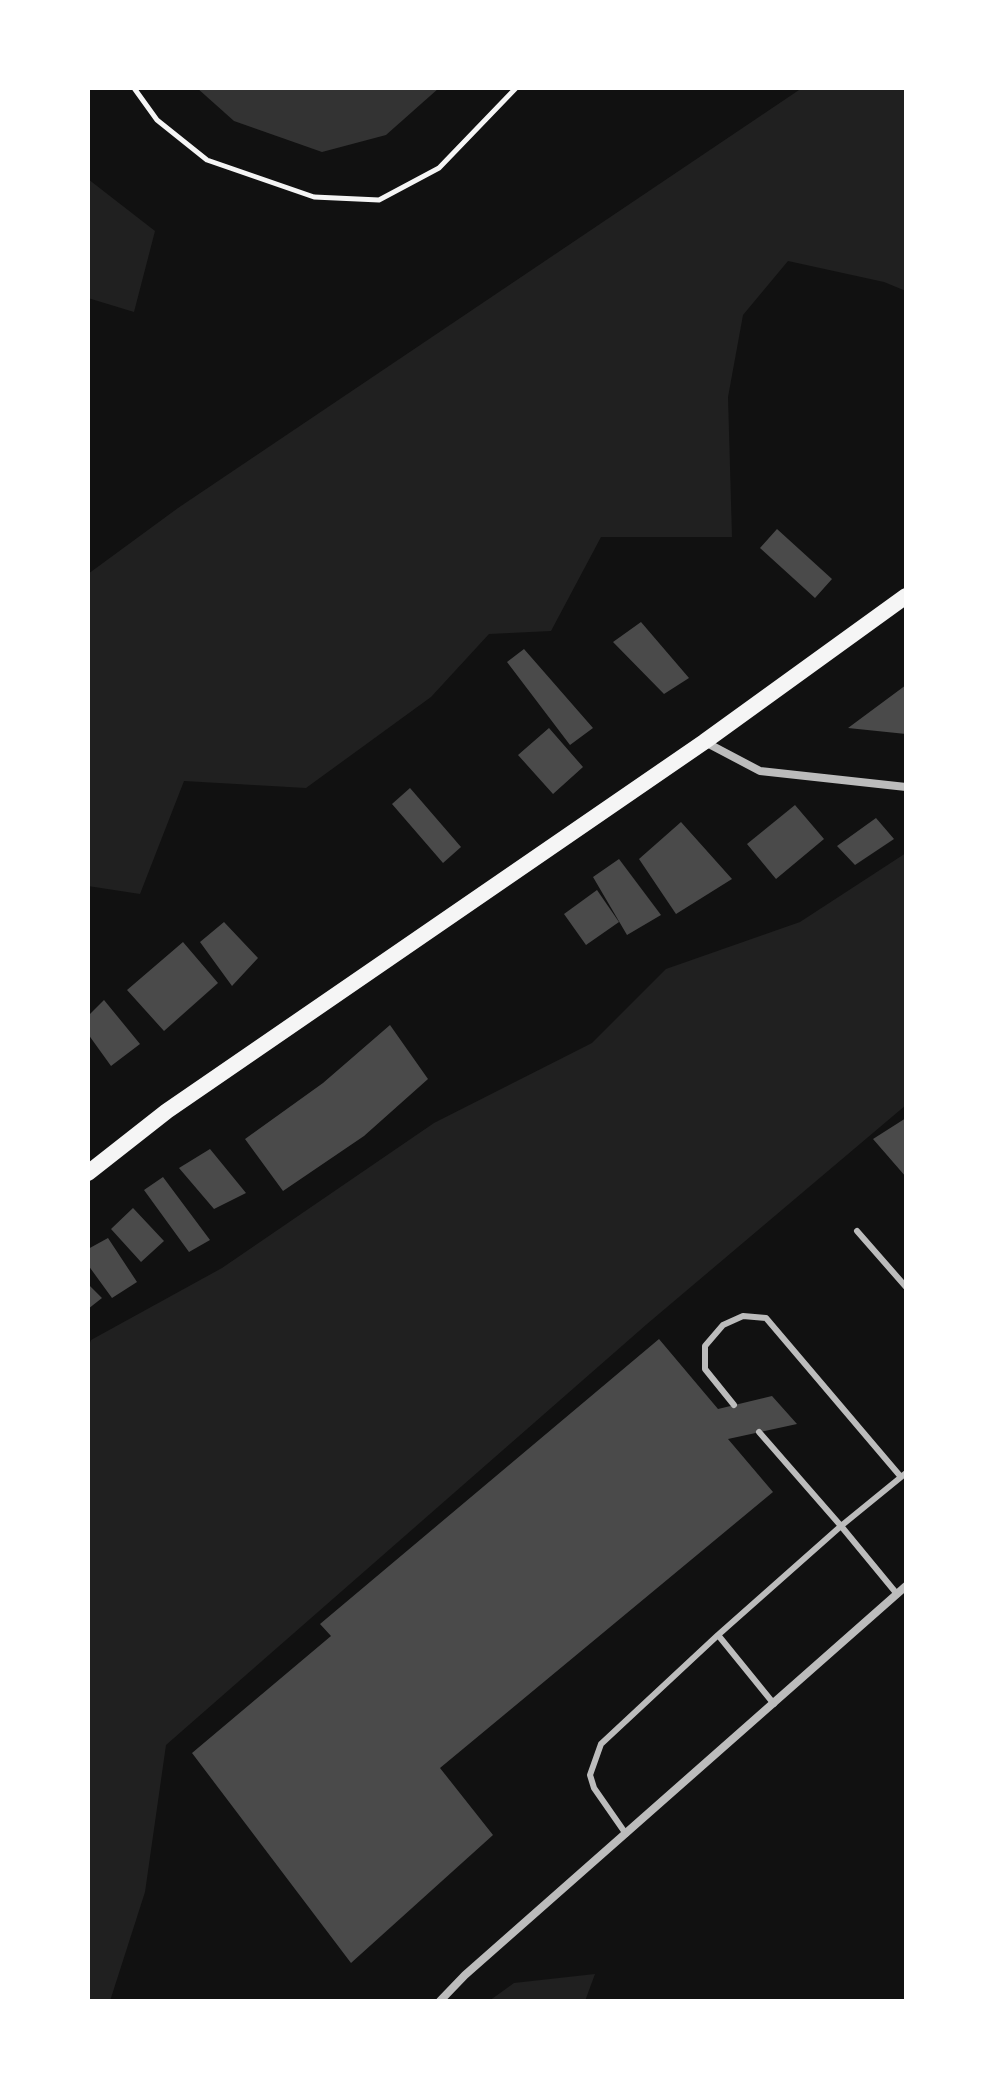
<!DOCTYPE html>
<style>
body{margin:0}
#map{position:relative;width:994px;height:2089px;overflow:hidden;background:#111;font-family:Roboto,sans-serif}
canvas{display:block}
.frame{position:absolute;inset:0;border:90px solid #fff;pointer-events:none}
</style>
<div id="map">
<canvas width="994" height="2089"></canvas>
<div class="frame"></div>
</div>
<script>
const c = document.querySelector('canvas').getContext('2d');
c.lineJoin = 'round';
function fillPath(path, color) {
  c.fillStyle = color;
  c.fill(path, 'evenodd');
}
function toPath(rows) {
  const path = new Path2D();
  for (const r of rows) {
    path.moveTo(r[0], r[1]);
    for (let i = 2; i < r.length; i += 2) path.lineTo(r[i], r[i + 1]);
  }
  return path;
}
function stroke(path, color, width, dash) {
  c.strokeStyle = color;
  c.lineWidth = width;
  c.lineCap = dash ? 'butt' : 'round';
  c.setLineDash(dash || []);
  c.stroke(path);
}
const green = toPath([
 [802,88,906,88,906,291,884,282,788,261,743,315,728,397,732,537,601,537,551,631,489,634,431,697,306,788,184,781,140,894,88,886,88,574,178,508],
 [88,179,155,231,134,312,88,298],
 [906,853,906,1105,647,1324,166,1745,145,1892,110,2001,88,2001,88,1348,91,1340,222,1268,434,1123,592,1043,666,969,800,922],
 [595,1974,585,2001,489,2001,514,1983]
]);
const water = toPath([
 [197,88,439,88,386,135,322,152,234,121]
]);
const building = toPath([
 [777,529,832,579,815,598,760,548],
 [641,622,689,678,664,694,613,642],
 [524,649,593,728,570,745,507,662],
 [906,685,906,734,848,728],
 [549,728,583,767,553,794,518,755],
 [410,788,461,847,443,863,392,804],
 [795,805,824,839,776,879,747,844],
 [876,818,894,839,855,865,837,846],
 [681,822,732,879,676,914,639,859],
 [619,859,661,915,627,935,593,877],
 [597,890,619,922,586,945,564,914],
 [224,922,258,958,232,986,200,942],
 [183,942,218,983,164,1031,127,990],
 [104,1000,140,1044,111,1066,88,1034,88,1016],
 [390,1025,428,1079,364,1136,283,1191,245,1139,323,1083],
 [906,1118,906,1177,873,1139],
 [210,1149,246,1193,214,1209,179,1168],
 [163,1177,210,1240,189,1252,144,1190],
 [133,1208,164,1241,141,1262,111,1229],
 [108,1238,137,1282,112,1298,88,1265,88,1249],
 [88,1284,102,1298,88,1309],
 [659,1339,718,1409,772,1396,797,1424,728,1439,773,1492,440,1768,493,1835,351,1963,192,1753,331,1636,320,1624]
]);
const path = toPath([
 [134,88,157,120,207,160,314,197,379,200,439,168,516,88]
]);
const service = toPath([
 [857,1231,906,1287],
 [734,1405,705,1369,705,1346,723,1325,743,1316,766,1318,901,1477],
 [759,1432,841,1526,906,1473],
 [718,1635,774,1704],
 [626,1834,594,1788,590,1775,601,1744,718,1635,841,1526,897,1594]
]);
const minor = toPath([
 [705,742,760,771,906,787],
 [440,2001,465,1975,906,1586]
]);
const secondary = toPath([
 [88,1173,167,1111,704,742,906,596]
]);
fillPath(green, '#202020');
fillPath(water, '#333');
fillPath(building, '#4a4a4a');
stroke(path, '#f5f5f5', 5);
stroke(service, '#bcbcbc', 6);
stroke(minor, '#bcbcbc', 8);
stroke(secondary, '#f5f5f5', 16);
</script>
